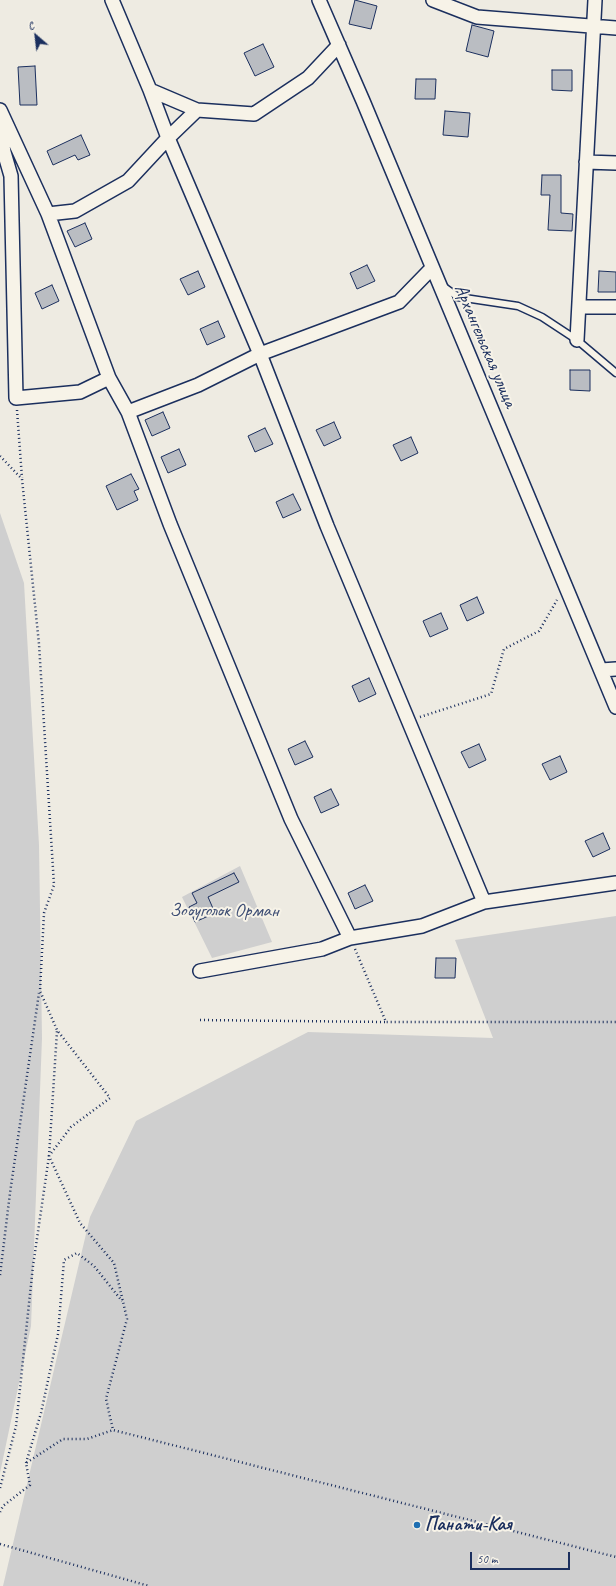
<!DOCTYPE html>
<meta charset="utf-8">
<style>
body{margin:0}
#map{position:relative;width:616px;height:1586px;overflow:hidden;background:#eeebe2;font-family:Caveat,sans-serif}
canvas{display:block}
.north{position:absolute;left:16px;top:16px;width:40px;height:40px;-webkit-text-stroke:3px #f7f3e8;paint-order:stroke;rotate:332deg;font-size:11px;font-weight:700;line-height:16px;text-align:center;color:#1b2f5e}
.north::after{content:'';display:block;margin:auto;width:14px;height:18px;background:#1b2f5e;clip-path:polygon(50% 0,100% 100%,50% 72%,0 100%)}
.scale{position:absolute;left:470px;top:1552px;width:100px;height:18px;box-sizing:border-box;border:2px solid #1b2f5e;border-top:0;padding-left:5px;font-size:12px;line-height:14px;white-space:nowrap;color:#1b2f5e;-webkit-text-stroke:3px #f7f3e8;paint-order:stroke}
</style>
<div id="map">
<canvas width="616" height="1586"></canvas>
<div class="north">С</div>
<div class="scale">50 m</div>
</div>
<script>
const c = document.querySelector('canvas').getContext('2d');
c.lineJoin = 'round';
function fillPath(path, color) {
  c.fillStyle = color;
  c.fill(path, 'evenodd');
}
function toPath(rows) {
  const path = new Path2D();
  for (const r of rows) {
    path.moveTo(r[0], r[1]);
    for (let i = 2; i < r.length; i += 2) path.lineTo(r[i], r[i + 1]);
  }
  return path;
}
function stroke(path, color, width, dash) {
  c.strokeStyle = color;
  c.lineWidth = width;
  c.lineCap = dash ? 'butt' : 'round';
  c.setLineDash(dash || []);
  c.stroke(path);
}
function label(font, color, halo, rows, align = 'center') {
  c.font = font + ' Caveat,sans-serif';
  c.lineWidth = 4;
  c.setLineDash([]);
  c.textBaseline = 'middle';
  c.strokeStyle = halo;
  c.fillStyle = color;
  for (const [text, x, y, turn = 0] of rows) {
    c.save();
    c.translate(x, y);
    c.rotate((+turn || 0) * Math.PI / 180);
    c.textAlign = isNaN(turn) ? turn : align;
    if (halo) c.strokeText(text, 0, 0);
    c.fillText(text, 0, 0);
    c.restore();
  }
}
const green = toPath([
 [0,513,24,583,39,845,42,1038,31,1326,0,1473],
 [240,866,272,942,212,958,182,897],
 [616,916,616,1586,3,1586,90,1217,136,1121,308,1032,493,1038,455,940]
]);
const building = toPath([
 [355,0,377,6,371,29,349,24,355,0],
 [472,25,494,31,488,57,466,51,472,25],
 [263,44,274,67,255,76,244,53,263,44],
 [35,66,37,105,20,105,18,67,35,66],
 [552,70,572,70,572,91,552,90,552,70],
 [416,79,436,79,435,99,415,99,416,79],
 [445,111,470,113,468,137,443,135,445,111],
 [81,135,90,155,78,160,75,155,53,165,47,151,81,135],
 [542,175,561,175,561,213,573,214,572,231,548,230,550,195,541,195,542,175],
 [85,223,92,239,75,247,67,231,85,223],
 [367,265,375,281,357,289,350,273,367,265],
 [198,271,205,287,188,295,180,279,198,271],
 [599,271,616,272,616,292,598,292,599,271],
 [52,285,59,301,42,309,35,293,52,285],
 [218,321,225,337,207,345,200,329,218,321],
 [570,370,590,370,590,391,570,390,570,370],
 [163,412,170,428,152,436,145,420,163,412],
 [334,422,341,438,324,446,316,430,334,422],
 [265,428,273,444,255,452,248,436,265,428],
 [411,437,418,453,401,461,393,445,411,437],
 [179,449,186,465,168,473,161,457,179,449],
 [131,474,139,489,134,491,138,500,117,510,106,486,131,474],
 [293,494,301,510,283,518,276,502,293,494],
 [477,597,484,613,467,621,460,605,477,597],
 [441,613,448,629,430,637,423,621,441,613],
 [369,678,376,694,359,702,352,686,369,678],
 [305,741,313,757,295,765,288,749,305,741],
 [479,744,486,760,469,768,461,752,479,744],
 [560,756,567,772,550,780,542,764,560,756],
 [331,789,339,805,321,813,314,797,331,789],
 [603,833,610,849,593,857,585,841,603,833],
 [234,873,239,882,208,897,215,913,195,922,189,907,197,903,192,893,234,873],
 [365,885,373,901,355,909,348,893,365,885],
 [436,958,456,958,455,978,435,978,436,958]
]);
const path = toPath([
 [17,410,22,478],
 [0,456,22,479,39,644,54,885,44,913,40,991,57,1030,110,1098,71,1127,49,1156,80,1223,114,1263,127,1319,106,1399,113,1430,616,1557],
 [420,717,491,694,504,649,539,631,557,600],
 [355,949,386,1022,616,1022],
 [200,1020,386,1022],
 [0,1275,10,1193,39,993],
 [26,1463,41,1413,58,1334,64,1260,77,1253,94,1266,122,1301],
 [0,1488,16,1426,33,1266,49,1156,57,1031],
 [0,1512,3,1506,30,1485,26,1463,63,1439,87,1439,113,1430],
 [0,1544,149,1586]
]);
const service = toPath([
 [444,287,458,297,518,306,542,317,577,340,616,373]
]);
const minor = toPath([
 [112,0,150,90,197,110],
 [319,0,363,101,616,707],
 [433,0,477,17,616,28],
 [150,90,168,138,260,354,327,526,484,902],
 [0,110,48,214,109,378],
 [0,127,4,152,11,176,16,398,80,392,109,378,128,412,170,524,291,819,350,938],
 [586,162,616,163],
 [48,214,75,211,128,181,168,138,197,110,254,114,308,78,339,45],
 [579,307,616,307],
 [577,340,595,0],
 [128,412,198,385,260,354,399,302,432,268],
 [601,670,616,669],
 [200,971,322,949,350,938,422,926,484,902,616,883]
]);
const markers = [
 [417,1525,4,"#1f6fb2"]
];
const streetNames = [
 ["Архангельская улица",485,346,67]
];
const parkNames = [
 ["Зооуголок Орман",224,911]
];
const poiNames = [
 ["Панати-Кая",425,1525]
];
fillPath(green, '#cfcfcf');
fillPath(building, '#babdc2');
stroke(building, '#1b2f5e', 1);
stroke(service, '#1b2f5e', 9);
stroke(minor, '#1b2f5e', 16);
stroke(path, '#1b2f5e', 2.5, [1, 3]);
stroke(service, '#f7f3e8', 6);
stroke(minor, '#f7f3e8', 13);
for (const [x, y, r, color] of markers) {
  const dot = new Path2D();
  dot.arc(x, y, r, 0, 2 * Math.PI);
  c.fillStyle = color;
  c.fill(dot);
  stroke(dot, '#f7f3e8', 1.5);
}
label('19px', '#1b2f5e', '#f7f3e8', streetNames);
label('19px', '#3f4f75', '#f7f3e8', parkNames);
label('bold 19px', '#1b2f5e', '#f7f3e8', poiNames, 'left');
</script>
